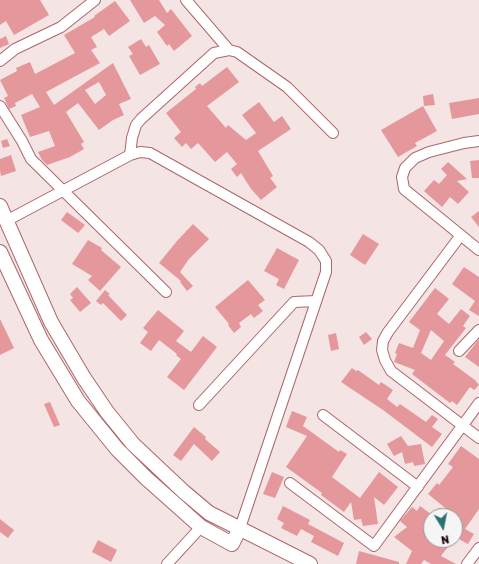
<!DOCTYPE html>
<style>
body{margin:0}
#map{position:relative;width:479px;height:564px;overflow:hidden;background:#f4e4e4;font-family:Rubik,sans-serif}
canvas{display:block}
.north{position:absolute;left:423px;top:508px;width:40px;height:40px;box-sizing:border-box;background:#f5f5f5;border:1px solid #9e9595;border-radius:50%;rotate:170deg;font-size:11px;font-weight:700;line-height:16px;text-align:center;color:#1c0406}
.north::after{content:'';display:block;margin:auto;width:14px;height:18px;background:#277273;clip-path:polygon(50% 0,100% 100%,50% 72%,0 100%)}
</style>
<div id="map">
<canvas width="479" height="564"></canvas>
<div class="north">N</div>
</div>
<script>
const c = document.querySelector('canvas').getContext('2d');
c.lineJoin = 'round';
function fillPath(path, color) {
  c.fillStyle = color;
  c.fill(path, 'evenodd');
}
function toPath(rows) {
  const path = new Path2D();
  for (const r of rows) {
    path.moveTo(r[0], r[1]);
    for (let i = 2; i < r.length; i += 2) path.lineTo(r[i], r[i + 1]);
  }
  return path;
}
function stroke(path, color, width, dash) {
  c.strokeStyle = color;
  c.lineWidth = width;
  c.lineCap = dash ? 'butt' : 'round';
  c.setLineDash(dash || []);
  c.stroke(path);
}
const building = toPath([
 [0,0,40,0,49,15,14,35,6,21,0,25],
 [130,0,159,0,167,13,171,9,192,36,174,51,169,44,167,46,157,32,165,25,155,16,144,23],
 [115,1,130,21,109,36,104,29,91,37,97,47,91,50,100,63,46,92,54,105,113,63,131,99,119,104,124,115,113,120,99,130,78,103,66,112,84,142,81,144,84,149,70,157,47,165,42,160,38,152,55,146,49,131,30,137,21,115,40,107,32,94,15,103,16,106,9,109,4,98,8,96,0,80,17,71,16,68,30,62,35,74,75,53,64,35,95,17,94,16],
 [99,82,106,95,95,104,85,90],
 [6,36,9,44,0,48,0,39],
 [141,39,146,47,149,45,160,64,140,75,129,56,133,54,128,47],
 [227,67,239,82,207,106,226,128,228,125,246,140,256,133,242,115,259,102,274,122,282,116,291,129,258,151,273,176,270,178,277,187,261,200,251,189,241,173,237,177,231,169,237,164,227,152,215,162,198,143,191,149,186,143,182,147,174,138,181,132,166,113,196,89,195,87,200,83,202,86],
 [433,94,435,105,424,106,423,96],
 [479,98,479,114,452,119,449,103],
 [423,106,437,131,415,143,417,146,398,157,381,130],
 [7,139,10,146,3,148,1,141],
 [11,155,16,171,1,176,0,171,0,159],
 [479,160,479,178,472,178,470,161],
 [448,162,467,179,457,181,469,192,458,204,450,197,442,207,424,191,434,180,439,184,447,175,441,169],
 [479,211,479,227,471,217],
 [67,212,85,225,78,233,61,220],
 [193,224,209,239,189,259,180,272,193,286,187,291,180,282,181,281,159,263,177,241],
 [363,234,379,244,365,265,350,255],
 [88,240,102,248,101,250,121,267,100,291,88,280,92,276,72,264],
 [277,248,299,260,284,289,276,285,279,279,264,271],
 [464,267,479,277,479,316,469,310,475,301,452,284],
 [248,280,265,300,258,305,263,311,254,318,251,314,239,323,241,327,234,333,228,325,229,324,215,307],
 [77,287,91,303,80,312,70,300,73,298,70,294],
 [435,288,449,299,437,314,449,324,461,309,470,316,463,326,466,328,445,355,455,362,453,364,475,380,479,385,474,390,470,387,457,405,452,401,450,403,412,374,415,370,394,362,397,354,395,353,399,343,413,348,420,330,409,322],
 [431,330,444,341,431,360,421,353],
 [105,290,110,294,108,295,127,315,121,321,103,303,101,305,96,301],
 [158,310,184,331,176,341,191,352,203,336,217,347,184,390,167,377,181,359,176,355,177,354,159,340,151,351,140,343,148,332,143,328],
 [0,319,14,348,0,355],
 [366,332,372,339,364,345,359,337],
 [336,333,339,349,331,351,328,335],
 [479,339,479,367,465,357],
 [352,368,356,371,358,370,379,385,381,382,393,390,387,399,397,407,400,404,426,422,432,415,438,419,432,427,442,434,432,447,383,410,341,382],
 [50,402,60,425,54,427,44,404],
 [292,411,307,417,303,426,339,452,340,450,347,454,332,477,360,498,379,472,398,487,384,505,374,497,378,524,363,526,361,519,354,520,351,502,344,512,321,495,322,493,286,467,307,436,286,427],
 [194,427,206,437,205,439,220,452,212,461,194,444,181,461,173,455],
 [401,436,408,446,421,444,425,464,414,466,413,462,405,464,402,452,394,456,387,444],
 [461,446,479,459,479,509,465,529,474,534,468,544,455,537,455,516,428,494,437,483,439,485,453,467,448,464],
 [272,472,284,477,275,498,263,494],
 [283,506,310,520,308,524,344,543,338,556,311,542,314,536,301,529,297,536,281,528,284,523,277,519],
 [420,506,431,514,431,540,453,540,441,556,456,564,431,564,424,560,421,564,406,564,412,551,394,537,407,527,400,521,412,507,417,511],
 [0,519,14,530,8,538,0,532],
 [98,540,117,550,111,562,92,552],
 [359,551,399,562,399,564,356,564]
]);
const street = toPath([
 [186,0,229,50],
 [0,61,15,49,61,27,95,0],
 [0,106,22,141,31,159,166,292],
 [479,141,464,143,429,152,415,158,405,168,402,177,404,189,479,250],
 [130,155,132,138,136,125,141,119,214,53,229,50,237,52,287,87,333,133],
 [6,221,130,155,140,152,150,153,309,242,319,250,326,261,326,272,240,528],
 [461,235,388,332,383,341,382,350,385,360,391,371,479,438],
 [459,351,479,330],
 [199,405,294,302,316,301],
 [323,415,418,487],
 [290,483,374,546,479,403],
 [167,564,201,527],
 [467,564,479,548]
]);
const secondary = toPath([
 [0,206,51,322,84,378,107,412,133,444,184,492,209,513,310,564],
 [0,252,41,340,78,401,117,449,146,478,201,527,232,544,240,528]
]);
fillPath(building, '#e4989c');
stroke(street, '#ad666b', 12);
stroke(secondary, '#ad666b', 16);
stroke(street, '#fff', 10);
stroke(secondary, '#fff', 14);
</script>
